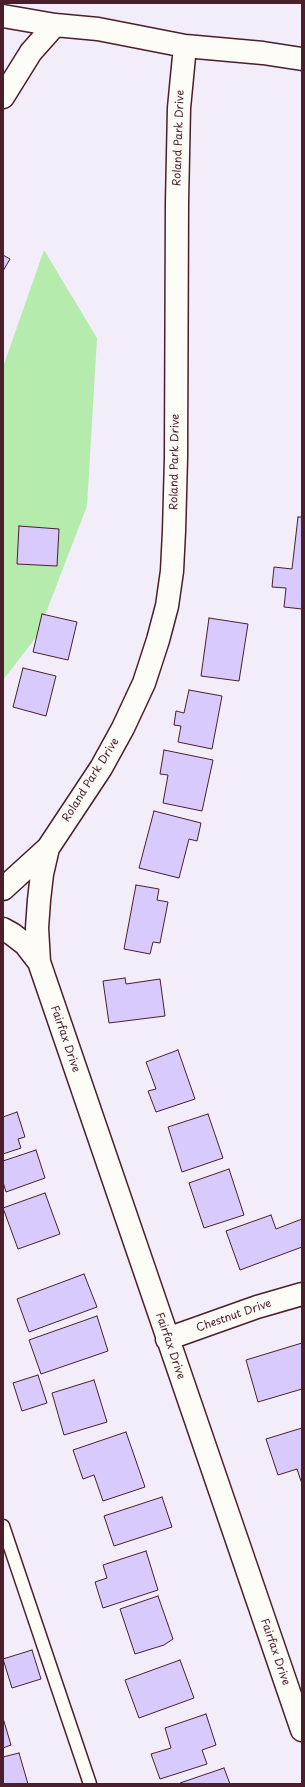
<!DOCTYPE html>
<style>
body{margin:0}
#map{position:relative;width:305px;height:1787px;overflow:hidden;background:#f2edf8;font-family:"Playpen Sans",sans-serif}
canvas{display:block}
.frame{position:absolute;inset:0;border:4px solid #4a1f2b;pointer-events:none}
</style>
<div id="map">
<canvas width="305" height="1787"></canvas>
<div class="frame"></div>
</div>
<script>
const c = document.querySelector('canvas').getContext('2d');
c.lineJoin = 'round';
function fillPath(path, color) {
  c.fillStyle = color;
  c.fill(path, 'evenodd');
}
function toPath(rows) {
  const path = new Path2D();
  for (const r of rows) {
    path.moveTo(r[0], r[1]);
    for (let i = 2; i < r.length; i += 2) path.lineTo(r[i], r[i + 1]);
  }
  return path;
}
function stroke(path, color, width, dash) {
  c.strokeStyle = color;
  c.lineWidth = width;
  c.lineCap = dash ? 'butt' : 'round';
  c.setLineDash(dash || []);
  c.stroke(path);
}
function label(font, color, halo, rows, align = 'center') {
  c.font = font + ' "Playpen Sans",sans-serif';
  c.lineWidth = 3;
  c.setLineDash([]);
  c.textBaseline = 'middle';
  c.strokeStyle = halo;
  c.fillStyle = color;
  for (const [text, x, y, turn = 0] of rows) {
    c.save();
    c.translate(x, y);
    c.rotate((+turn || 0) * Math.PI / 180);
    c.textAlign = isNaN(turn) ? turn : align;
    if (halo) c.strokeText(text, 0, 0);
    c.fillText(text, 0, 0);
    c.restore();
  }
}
const green = toPath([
 [44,250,97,338,87,506,37,636,3,680,3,367]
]);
const building = toPath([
 [3,255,10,259,3,271,3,255],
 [298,517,302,517,302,609,284,607,286,588,272,587,274,567,292,569,298,517],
 [19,526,59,529,57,566,17,564,19,526],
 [42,614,77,622,68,660,33,652,42,614],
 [209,618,248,624,239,681,201,676,209,618],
 [23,668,56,676,46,716,13,707,23,668],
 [189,690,222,696,212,749,178,742,181,726,174,725,176,711,184,713,189,690],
 [164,750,213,760,202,811,163,803,168,775,160,774,164,750],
 [154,811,201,823,197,841,189,839,179,878,139,868,154,811],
 [136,885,159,889,157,900,168,902,160,943,153,942,150,954,124,949,136,885],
 [125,978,126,984,160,979,165,1016,109,1023,103,981,125,978],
 [178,1050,195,1099,156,1112,148,1091,156,1089,146,1062,178,1050],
 [17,1112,25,1137,18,1139,21,1148,3,1154,3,1117,17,1112],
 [208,1114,223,1158,182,1172,168,1127,208,1114],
 [36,1150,45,1178,6,1192,3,1182,3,1161,36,1150],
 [229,1169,244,1215,204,1228,189,1183,229,1169],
 [45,1193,60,1234,18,1249,3,1208,45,1193],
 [271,1215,276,1229,302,1219,302,1247,240,1270,226,1231,271,1215],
 [84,1274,97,1307,29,1332,17,1299,84,1274],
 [97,1316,108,1351,41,1374,29,1340,97,1316],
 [302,1343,302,1389,258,1402,246,1360,302,1343],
 [38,1375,47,1403,22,1411,13,1383,38,1375],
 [94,1380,107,1422,64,1435,52,1393,94,1380],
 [302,1428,302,1484,297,1469,278,1475,266,1439,302,1428],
 [126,1432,145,1487,103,1501,94,1475,83,1479,73,1450,126,1432],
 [162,1497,172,1527,114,1546,104,1516,162,1497],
 [146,1551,158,1590,103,1608,95,1582,107,1578,103,1565,146,1551],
 [158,1596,173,1639,164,1645,135,1654,120,1609,158,1596],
 [32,1650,41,1679,12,1688,3,1659,32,1650],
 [180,1660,194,1698,139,1718,125,1680,180,1660],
 [206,1714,216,1745,202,1750,207,1764,160,1779,151,1754,171,1748,165,1728,206,1714],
 [3,1718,11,1745,3,1748,3,1718],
 [19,1753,28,1784,3,1784,3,1757,19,1753],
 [224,1768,230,1784,180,1784,180,1783,224,1768]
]);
const service = toPath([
 [3,1526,90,1784]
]);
const minor = toPath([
 [3,16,55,25,98,29,185,46,263,53,302,59],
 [3,97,31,52,55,25],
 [48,848,42,874,39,900,37,928,39,962,302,1730],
 [3,889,48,848,101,768,123,728,144,683,158,640,167,606,172,571,174,531,176,458,177,202,179,108,185,46],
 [3,929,12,934,25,944,39,962],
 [167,1339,257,1307,302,1294]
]);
const streetNames = [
 ["Roland Park Drive",179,138,-88],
 ["Roland Park Drive",175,462,-89],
 ["Roland Park Drive",91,780,-58],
 ["Fairfax Drive",65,1039,71],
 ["Chestnut Drive",234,1316,-19],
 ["Fairfax Drive",170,1346,71],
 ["Fairfax Drive",275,1652,71]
];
fillPath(green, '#b5ebad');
fillPath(building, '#d8cafc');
stroke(building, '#4a1f2b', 1);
stroke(service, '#4a1f2b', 15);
stroke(minor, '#4a1f2b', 25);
stroke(service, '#fdfcf7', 12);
stroke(minor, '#fdfcf7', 22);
label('11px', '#4a1f2b', '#fdfcf7', streetNames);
</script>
